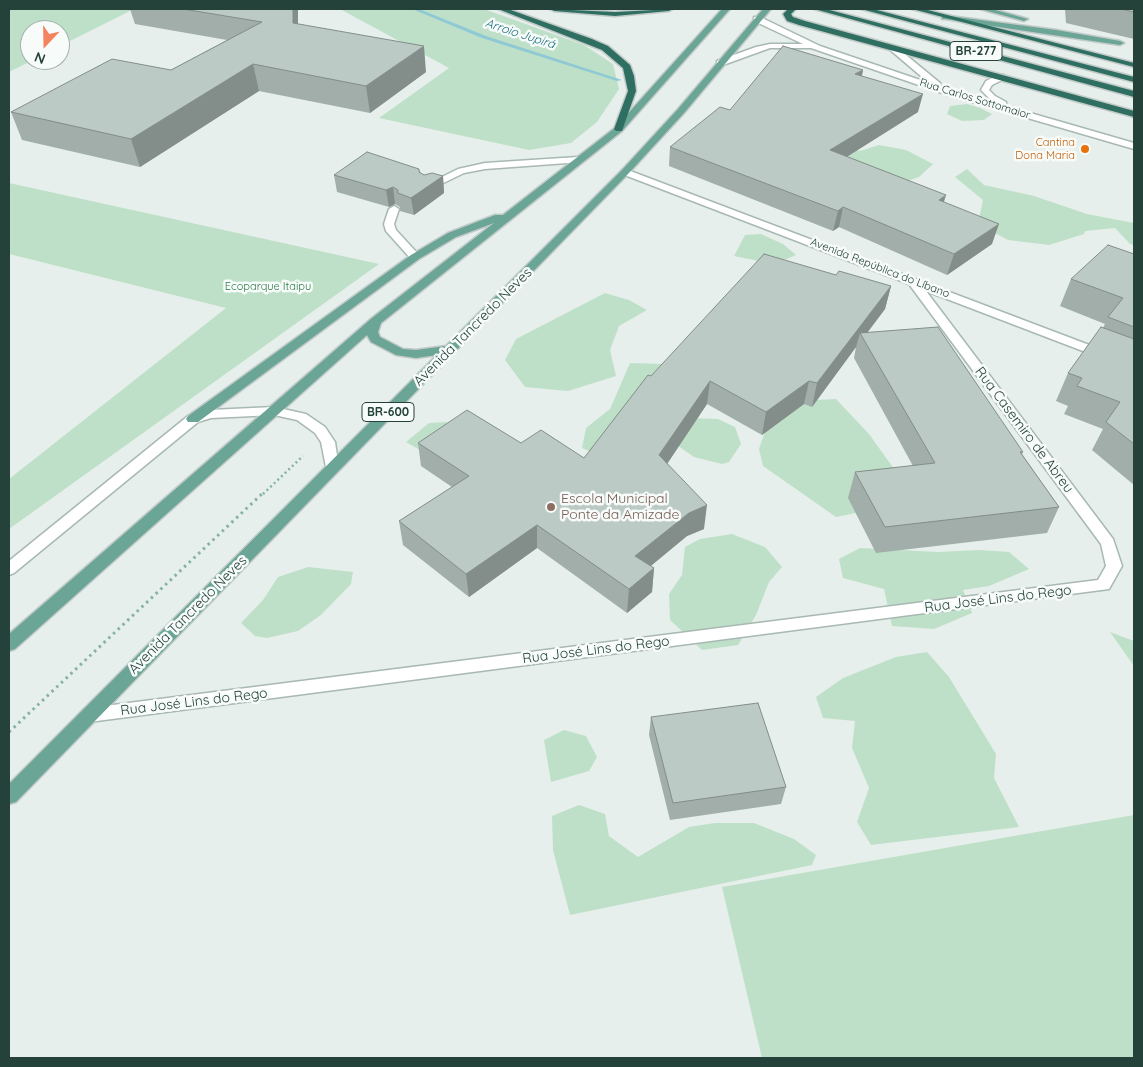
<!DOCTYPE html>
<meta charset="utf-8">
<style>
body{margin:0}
#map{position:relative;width:1143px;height:1067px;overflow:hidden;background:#e6efeb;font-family:Quicksand,sans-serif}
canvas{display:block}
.frame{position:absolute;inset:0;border:10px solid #24423a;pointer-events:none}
.north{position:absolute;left:20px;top:20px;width:50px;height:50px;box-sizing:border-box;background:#f7fbf9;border:1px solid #a3b1ad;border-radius:50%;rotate:201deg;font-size:14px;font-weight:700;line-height:20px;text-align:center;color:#24423a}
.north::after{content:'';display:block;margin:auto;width:18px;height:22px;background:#f4845f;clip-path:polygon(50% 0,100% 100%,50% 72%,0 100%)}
</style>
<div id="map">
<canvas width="1143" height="1067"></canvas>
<div class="frame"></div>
<div class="north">N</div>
</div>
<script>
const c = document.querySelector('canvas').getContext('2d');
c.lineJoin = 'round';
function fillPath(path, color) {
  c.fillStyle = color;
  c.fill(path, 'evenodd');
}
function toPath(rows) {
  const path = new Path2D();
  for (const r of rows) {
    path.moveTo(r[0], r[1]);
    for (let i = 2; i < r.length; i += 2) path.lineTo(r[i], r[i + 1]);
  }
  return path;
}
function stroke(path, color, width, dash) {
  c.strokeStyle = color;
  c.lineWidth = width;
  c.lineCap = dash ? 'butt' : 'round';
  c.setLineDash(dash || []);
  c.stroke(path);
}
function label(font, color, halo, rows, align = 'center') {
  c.font = font + ' Quicksand,sans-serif';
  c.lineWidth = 5;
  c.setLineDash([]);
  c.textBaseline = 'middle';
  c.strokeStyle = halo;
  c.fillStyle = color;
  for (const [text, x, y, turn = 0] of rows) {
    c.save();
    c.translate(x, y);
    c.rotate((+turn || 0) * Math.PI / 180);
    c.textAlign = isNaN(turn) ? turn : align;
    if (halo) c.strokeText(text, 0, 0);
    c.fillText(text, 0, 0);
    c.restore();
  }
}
const green = toPath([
 [9,9,134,9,60,46,60,30,30,30,30,60,33,60,9,72],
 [340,9,484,9,584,45,613,64,619,89,597,122,571,143,529,150,379,118,449,68],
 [742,102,814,135,860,151,879,145,906,150,933,164,919,177,891,187],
 [967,104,980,108,992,114,984,120,962,121,947,114,950,106],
 [967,169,984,185,1034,196,1087,214,1134,223,1134,245,1130,244,1115,228,1085,231,1084,234,1049,245,1008,240,978,224,983,200,955,177],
 [9,183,379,264,9,529,9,479,226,308,9,254],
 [761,234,783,244,796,255,782,261,759,261,734,256,745,235],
 [605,293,629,300,647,310,619,326,610,350,616,376,568,391,525,387,505,360,516,339],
 [630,363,665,364,596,454,582,448,586,428,610,409],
 [836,399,869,434,902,480,895,505,836,517,763,466,759,449,775,402],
 [687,418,718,419,735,427,741,444,729,462,722,464,694,457,671,441],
 [446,422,458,428,425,453,406,442,429,423],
 [732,534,765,547,782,567,769,582,756,615,738,645,702,650,670,620,669,594,682,575,685,547,700,539],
 [860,548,938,552,979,550,1009,552,1029,569,989,586,963,590,972,613,934,629,892,626,884,589,843,578,839,559],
 [308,567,353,572,351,584,321,615,298,631,267,638,255,636,241,623,263,600,278,577],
 [1110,632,1134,641,1134,666],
 [927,652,949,677,996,754,994,778,1019,827,871,845,857,822,869,788,852,748,855,721,823,718,816,697,843,678,896,657],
 [564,730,586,736,597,757,589,771,551,782,544,740],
 [579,805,605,814,609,836,638,857,689,827,715,823,754,823,794,839,816,855,812,865,570,915,553,850,552,816],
 [1134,815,1134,1058,762,1058,722,887]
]);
const stream = toPath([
 [412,9,419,9,486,36,622,80,617,81,482,38,412,9]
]);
const pathFar1 = toPath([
 [263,494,303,456]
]);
const path = toPath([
 [9,732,264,492]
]);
const minor = toPath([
 [754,17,760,17,820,46,929,83,888,48,895,46,940,83,940,87,993,102,981,90,986,81,998,75,1004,75,1004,79,992,85,989,90,995,96,1006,102,1006,106,1134,143,1134,149,942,93,811,48,770,48,723,65,717,65,717,61,756,47,770,44,803,44,754,21,754,17],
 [578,157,583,160,581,162,485,169,464,173,431,189,427,190,422,187,458,169,485,163,578,157],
 [625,169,1134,362,1134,370,1130,369,926,291,1113,539,1122,566,1109,589,89,722,83,720,80,715,83,710,89,708,1098,580,1106,566,1101,544,909,284,622,174,622,170,625,169],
 [394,206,399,209,394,224,396,230,419,255,421,257,419,259,411,259,386,231,384,224,389,209,394,206],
 [274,407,306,414,325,427,335,442,339,469,337,472,327,472,321,442,315,433,297,420,274,415,211,418,198,422,14,573,9,575,9,561,188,416,210,410,274,407]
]);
const major = toPath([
 [722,9,730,9,622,131,381,323,378,332,380,337,403,349,416,350,446,346,622,170,678,109,763,9,771,9,684,113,628,174,16,802,9,804,9,784,437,355,416,358,396,355,371,342,367,335,15,649,9,651,9,634,372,318,494,223,456,237,419,259,198,422,188,422,186,419,188,416,411,255,448,233,495,215,503,215,616,127,722,9],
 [980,9,992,9,1028,19,1024,21,980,9],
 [942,15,1056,30,1120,41,1124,43,1120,45,945,19,942,19,942,15]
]);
const highway = toPath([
 [498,9,508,9,592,39,608,46,630,65,634,76,636,91,622,131,616,131,614,129,628,91,623,68,602,50,498,9],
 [550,9,615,12,673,9,669,11,615,16,554,11,550,9],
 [788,9,796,9,791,14,793,17,805,21,1134,111,1134,117,799,25,787,21,783,14,788,9],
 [814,9,826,9,1134,91,1134,97,814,9],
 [861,9,873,9,1134,77,1134,82,861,9],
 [912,9,924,9,1134,63,1134,67,912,9]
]);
const wall = toPath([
 [130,9,298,9,298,24,426,72,370,113,259,91,140,167,22,140,11,112,171,70,227,40,135,24],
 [1065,9,1134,9,1134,39,1066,23],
 [863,70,862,76,918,112,846,157,944,202,992,244,947,275,839,227,833,231,669,166,670,147,730,110],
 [419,169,420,172,424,175,443,176,444,193,414,215,400,211,400,207,395,204,389,207,337,192,334,175],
 [1134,254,1134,485,1092,450,1103,429,1064,414,1068,406,1056,401,1068,373,1103,328,1105,324,1060,306,1071,279],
 [836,275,891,286,885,309,868,332,1023,452,1022,454,1059,507,1047,533,876,553,848,498,855,472,913,466,854,358,856,347,812,407,804,404,762,435,707,404,667,464,704,529,687,536,650,566,654,568,652,592,627,613,537,548,469,597,403,545,399,521,452,487,421,466,418,443,521,443,584,458,651,376],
 [651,717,786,787,781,804,670,820,649,735]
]);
const shadedWall = toPath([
 [293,9,298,9,298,48,293,23],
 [424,46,426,72,370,113,366,86],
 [253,64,259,91,140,167,131,139],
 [863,70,859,88,855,74],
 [923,94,918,112,826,170,830,150],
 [443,176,444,193,414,215,411,198],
 [393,187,395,204,389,207,386,190],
 [946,195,940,215,939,200],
 [843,207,839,227,833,231,838,211],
 [999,224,992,244,947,275,954,254],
 [891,286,885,309,863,338,860,333,856,347,812,407,817,383],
 [710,381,707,404,657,479,659,455],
 [809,381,804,404,762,435,766,412],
 [707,505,704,529,687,536,634,580,635,556,689,513],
 [537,525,537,548,469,597,466,574],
 [654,568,652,592,627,613,629,589]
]);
const building = toPath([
 [183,9,293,9,293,23,424,46,366,86,253,64,131,139,11,112,112,59,171,70,262,22,183,9],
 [1121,9,1134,9,1134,12,1121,9],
 [783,46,863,70,855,74,923,94,830,150,946,195,939,200,999,224,954,254,843,207,838,211,670,147,720,107,730,110,783,46],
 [367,152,419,169,419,172,424,175,432,173,443,176,411,198,398,193,398,190,393,187,386,190,334,175,367,152],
 [1108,245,1134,254,1134,327,1108,317,1123,298,1071,279,1108,245],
 [764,254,836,275,839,271,891,286,817,383,809,381,766,412,710,381,659,455,707,505,689,513,635,556,654,568,629,589,537,525,466,574,399,521,469,476,418,443,467,410,521,443,541,430,584,458,648,375,651,376,764,254],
 [938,327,1023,452,1020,452,1059,507,885,527,855,472,935,463,860,333,938,327],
 [1101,327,1134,339,1134,444,1106,422,1120,402,1077,386,1082,378,1068,373,1101,327],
 [758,703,786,787,673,803,651,717,758,703]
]);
const markers = [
 [1085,149,5,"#e8710a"],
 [551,507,5,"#8d6e63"]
];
const farStreetnames = [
 ["Rua Carlos Sottomaior",975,99,17],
 ["Avenida República do Líbano",880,268,21]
];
const farFoodnames = [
 ["Cantina",1075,143],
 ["Dona Maria",1075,156]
];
const farParknames = [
 ["Ecoparque Itaipu",268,287]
];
const farWaternames = [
 ["Arroio Jupirá",520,34,18]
];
const shields = [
 [976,51,52],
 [388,412,52]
];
const shieldNames = [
 ["BR-277",976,51],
 ["BR-600",388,412]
];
const streetNames = [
 ["Avenida Tancredo Neves",473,327,-45],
 ["Rua Casemiro de Abreu",1024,430,53],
 ["Rua José Lins do Rego",998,599,-7],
 ["Avenida Tancredo Neves",188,615,-45],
 ["Rua José Lins do Rego",596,650,-7],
 ["Rua José Lins do Rego",194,702,-7]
];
const educationNames = [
 ["Escola Municipal",561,499],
 ["Ponte da Amizade",561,515]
];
fillPath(green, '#bfe0c8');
fillPath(stream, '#8ec9d4');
stroke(minor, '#a8b8b2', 3);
stroke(major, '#c2cac8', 3);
stroke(highway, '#c2cac8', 3);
stroke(pathFar1, '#86b3a5', 2.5, [2, 3]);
stroke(path, '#86b3a5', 3, [2.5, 4]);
fillPath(minor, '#fff');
fillPath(major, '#6aa596');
fillPath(highway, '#2f6f62');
fillPath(wall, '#a1aea9');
fillPath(shadedWall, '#838d89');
fillPath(building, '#bbcac4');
stroke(building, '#838d89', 1);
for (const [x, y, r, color] of markers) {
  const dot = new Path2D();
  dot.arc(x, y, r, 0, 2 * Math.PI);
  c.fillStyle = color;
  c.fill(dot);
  stroke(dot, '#f7fbf9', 2);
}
label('11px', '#24423a', '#f7fbf9', farStreetnames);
label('11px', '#c56008', '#f7fbf9', farFoodnames, 'right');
label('11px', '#2d7a4b', '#f7fbf9', farParknames);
label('italic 12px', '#1c6f80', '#f7fbf9', farWaternames);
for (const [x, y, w] of shields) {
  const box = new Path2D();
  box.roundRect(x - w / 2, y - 9.5, w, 19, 4);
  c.fillStyle = '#f7fbf9';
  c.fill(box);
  stroke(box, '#24423a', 1);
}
label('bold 12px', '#24423a', null, shieldNames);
label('14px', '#24423a', '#f7fbf9', streetNames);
label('14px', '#785e54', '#f7fbf9', educationNames, 'left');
</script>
